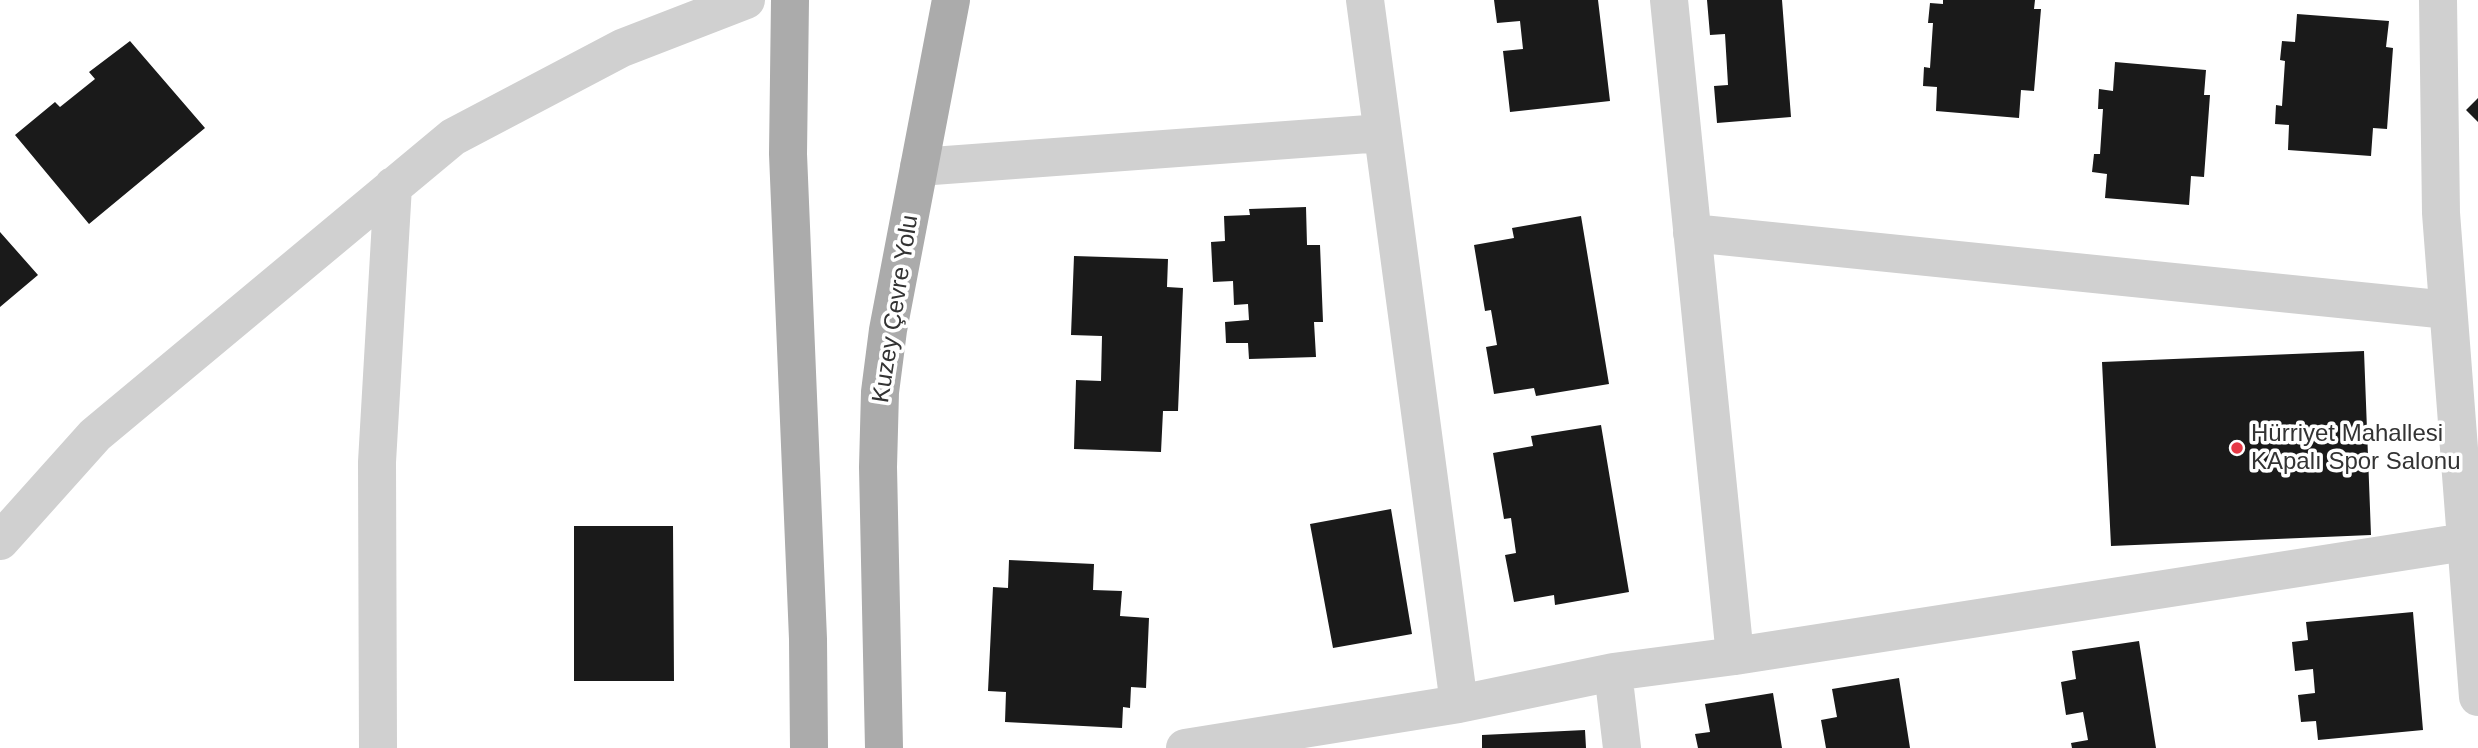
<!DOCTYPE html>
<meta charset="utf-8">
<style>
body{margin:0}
canvas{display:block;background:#fff}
</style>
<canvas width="2478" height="748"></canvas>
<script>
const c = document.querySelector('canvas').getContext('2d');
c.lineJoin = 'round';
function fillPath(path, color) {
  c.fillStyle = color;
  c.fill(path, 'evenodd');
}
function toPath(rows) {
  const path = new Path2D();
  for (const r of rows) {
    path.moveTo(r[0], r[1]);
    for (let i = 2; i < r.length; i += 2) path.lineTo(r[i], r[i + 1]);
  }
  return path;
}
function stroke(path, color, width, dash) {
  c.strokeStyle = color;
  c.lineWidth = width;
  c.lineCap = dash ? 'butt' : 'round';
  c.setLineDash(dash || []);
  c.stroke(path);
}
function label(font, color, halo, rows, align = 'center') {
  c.font = font + ' Helvetica,sans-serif';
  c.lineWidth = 7;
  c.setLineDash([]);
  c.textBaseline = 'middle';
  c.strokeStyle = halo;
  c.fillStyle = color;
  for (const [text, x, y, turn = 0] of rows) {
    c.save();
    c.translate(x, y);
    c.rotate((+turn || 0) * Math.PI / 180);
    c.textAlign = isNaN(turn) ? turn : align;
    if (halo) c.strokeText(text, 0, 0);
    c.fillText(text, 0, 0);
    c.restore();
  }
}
const building = toPath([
 [1494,0,1598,0,1610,101,1510,112,1503,51,1523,49,1520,21,1497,23],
 [1707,0,1782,0,1791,117,1717,123,1714,86,1728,85,1725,34,1710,35],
 [1943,0,2035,0,2034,9,2041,9,2034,91,2021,90,2019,118,1936,111,1937,87,1923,86,1924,67,1930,68,1933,23,1928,23,1930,3,1943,4],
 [2297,14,2389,21,2386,47,2393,48,2387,129,2373,128,2371,156,2288,150,2289,125,2275,124,2276,105,2282,106,2285,61,2280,60,2282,41,2295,42],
 [130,41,205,128,89,224,15,135,55,102,60,107,95,79,89,72],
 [2115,62,2206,70,2204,95,2210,95,2204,177,2191,176,2189,205,2105,198,2107,174,2092,172,2094,154,2100,154,2103,109,2098,109,2099,89,2113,91],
 [2478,98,2478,122,2466,110],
 [1306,207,1307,245,1320,245,1323,322,1314,322,1316,357,1249,359,1248,343,1226,343,1225,322,1249,320,1248,304,1234,305,1233,281,1213,282,1211,242,1225,241,1224,216,1250,215,1249,209],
 [1581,216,1609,384,1536,396,1534,388,1494,394,1486,347,1497,345,1491,310,1485,311,1474,245,1514,238,1512,228],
 [0,232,38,275,0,307],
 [1074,256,1168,259,1167,287,1183,288,1178,411,1163,411,1161,452,1074,449,1076,380,1101,381,1102,336,1071,335],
 [2364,351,2371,535,2111,546,2102,362],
 [1601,425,1629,592,1555,605,1554,595,1514,602,1505,555,1516,553,1511,518,1504,519,1493,453,1533,446,1531,436],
 [1391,509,1412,634,1333,648,1310,524],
 [574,526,673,526,674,681,574,681],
 [1009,560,1094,564,1093,590,1122,591,1120,616,1149,618,1146,688,1131,687,1130,708,1123,707,1122,728,1005,722,1006,692,988,691,993,587,1008,588],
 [2413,612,2423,730,2318,740,2316,721,2301,722,2298,695,2315,693,2313,669,2295,671,2292,642,2308,640,2306,622],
 [2139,641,2156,748,2072,748,2071,743,2088,740,2083,712,2066,715,2061,682,2076,679,2072,651],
 [1899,678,1910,748,1826,748,1821,720,1837,717,1832,689],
 [1773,693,1782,748,1698,748,1695,734,1710,732,1705,704],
 [1585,730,1586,748,1482,748,1482,735]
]);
const street = toPath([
 [1365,0,1459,704],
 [1669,0,1735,656],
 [2438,0,2441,213,2478,697],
 [919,167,1382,133],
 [1692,233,2448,310],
 [0,541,95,435,453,137,622,48,746,0],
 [1613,672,1622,748],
 [378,748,377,462,393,186],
 [1185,748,1459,704,1613,672,1735,656,2465,542]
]);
const primary = toPath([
 [790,0,788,154,808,639,809,748],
 [884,748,878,467,880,392,888,330,951,0]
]);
const markers = [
 [2237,448,7,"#e63946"]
];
const streetNames = [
 ["Kuzey Çevre Yolu",896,309,-81]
];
const poiNames = [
 ["Hürriyet Mahallesi",2251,434],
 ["KApalı Spor Salonu",2251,462]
];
fillPath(building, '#1a1a1a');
stroke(street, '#d0d0d0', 38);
stroke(primary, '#ababab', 38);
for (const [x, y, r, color] of markers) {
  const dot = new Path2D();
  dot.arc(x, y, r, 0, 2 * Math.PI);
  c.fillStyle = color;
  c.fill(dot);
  stroke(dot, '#fff', 2.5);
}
label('24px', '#333', '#fff', streetNames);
label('24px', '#333', '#fff', poiNames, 'left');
</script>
